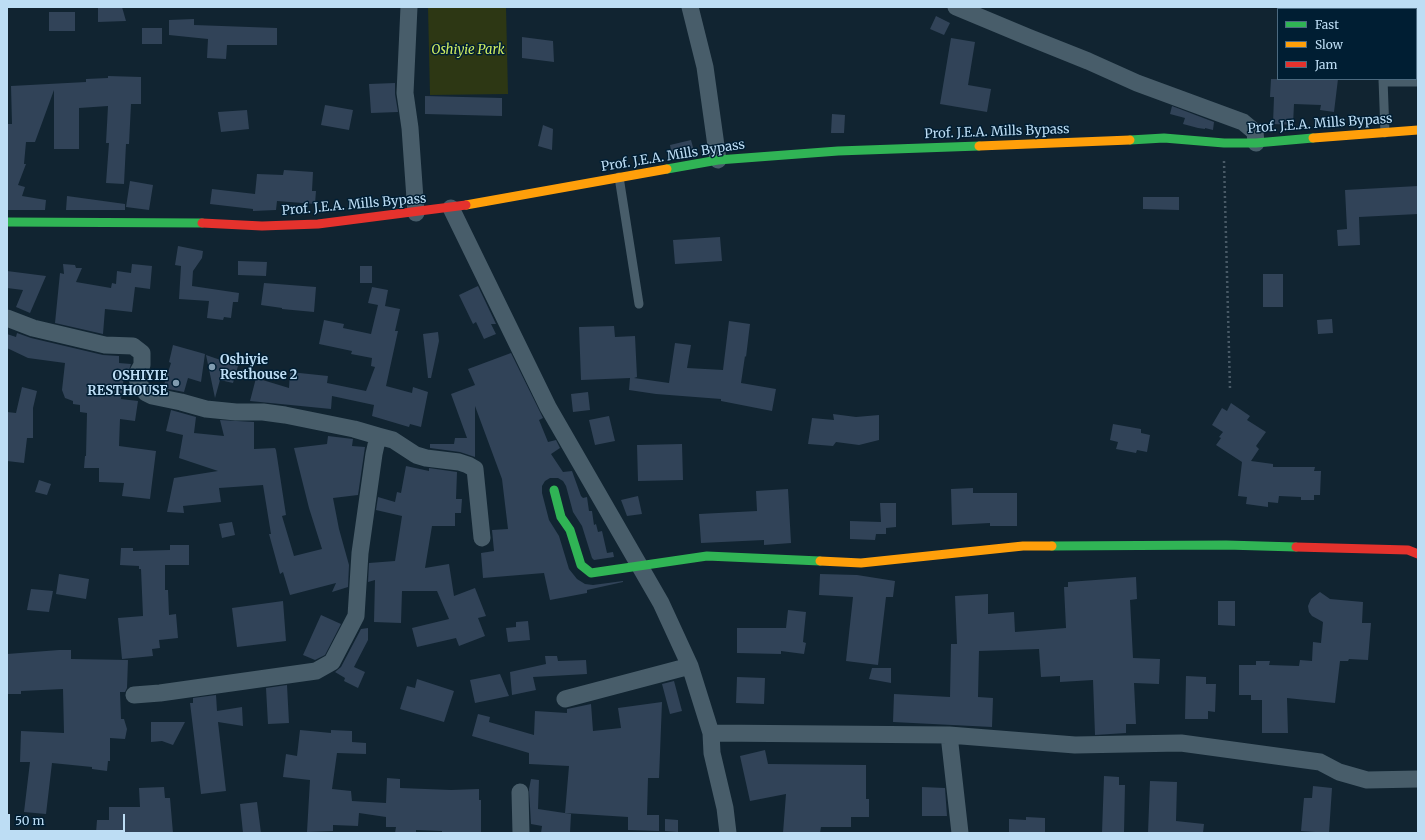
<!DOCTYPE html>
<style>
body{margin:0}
#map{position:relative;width:1425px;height:840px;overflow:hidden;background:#112431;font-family:Merriweather,serif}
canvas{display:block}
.frame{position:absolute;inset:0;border:8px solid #bdddf4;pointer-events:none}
.legend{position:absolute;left:1277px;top:8px;width:140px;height:72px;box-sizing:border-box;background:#001e33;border:1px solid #4c6a80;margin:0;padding:5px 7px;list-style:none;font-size:12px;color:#bdddf4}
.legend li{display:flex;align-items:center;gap:8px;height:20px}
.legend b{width:20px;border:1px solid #4c6a80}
.scale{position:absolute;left:8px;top:814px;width:117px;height:18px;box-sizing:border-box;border:2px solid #bdddf4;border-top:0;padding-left:5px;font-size:12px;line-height:14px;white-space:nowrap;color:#bdddf4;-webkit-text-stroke:3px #001e33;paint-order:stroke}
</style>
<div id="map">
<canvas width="1425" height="840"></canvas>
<div class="frame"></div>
<ul class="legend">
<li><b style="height:5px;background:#30b455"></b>Fast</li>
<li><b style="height:5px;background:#ff9f0a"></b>Slow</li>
<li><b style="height:5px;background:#e5322d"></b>Jam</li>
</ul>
<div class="scale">50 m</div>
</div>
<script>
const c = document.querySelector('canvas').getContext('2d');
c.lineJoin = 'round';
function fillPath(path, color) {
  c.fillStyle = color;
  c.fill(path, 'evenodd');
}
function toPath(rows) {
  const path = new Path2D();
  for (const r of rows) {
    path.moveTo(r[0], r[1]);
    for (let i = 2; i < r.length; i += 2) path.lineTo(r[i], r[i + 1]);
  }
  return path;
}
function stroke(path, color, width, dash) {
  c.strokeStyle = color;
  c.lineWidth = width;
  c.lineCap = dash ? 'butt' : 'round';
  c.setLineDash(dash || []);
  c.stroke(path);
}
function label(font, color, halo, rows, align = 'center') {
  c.font = font + ' Merriweather,serif';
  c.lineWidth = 3;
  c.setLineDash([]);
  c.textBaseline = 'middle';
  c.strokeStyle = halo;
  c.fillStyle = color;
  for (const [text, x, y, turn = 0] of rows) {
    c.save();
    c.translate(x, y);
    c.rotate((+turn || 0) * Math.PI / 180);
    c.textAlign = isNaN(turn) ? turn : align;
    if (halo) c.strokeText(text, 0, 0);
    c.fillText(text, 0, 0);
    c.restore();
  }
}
const green = toPath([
 [428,7,506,7,508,94,430,95]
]);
const building = toPath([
 [98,7,122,7,126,21,98,22],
 [49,12,75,12,75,31,49,31],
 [936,16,950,23,944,35,930,29],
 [194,19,194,25,277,28,277,45,227,45,226,59,207,58,208,39,169,35,169,20],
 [142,28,162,28,162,44,142,44],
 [522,37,553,41,554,62,522,58],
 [951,38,975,42,968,85,991,89,987,112,940,104],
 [108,76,141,77,141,104,131,104,129,144,126,144,124,184,106,183,109,143,106,143,108,106,79,108,79,149,54,149,54,90,35,142,26,142,24,164,26,164,18,185,25,187,22,196,46,200,45,210,7,210,7,124,12,124,11,86,86,82,86,79,108,78],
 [1271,79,1338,79,1334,112,1320,110,1321,105,1294,104,1293,125,1273,124,1274,97,1270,97],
 [395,83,395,94,398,112,371,113,369,84],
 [425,96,502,98,502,116,425,114],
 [325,105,353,110,349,130,321,125],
 [1172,106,1214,122,1213,130,1205,128,1205,129,1198,128,1183,124,1185,118,1170,114],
 [247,110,249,129,221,132,218,112],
 [832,114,845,115,844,133,831,133],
 [543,125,553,129,552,150,538,146],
 [691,140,694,151,672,155,670,145],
 [284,170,313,172,312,191,316,191,315,204,277,201,276,210,253,211,253,209,210,204,212,189,255,194,257,174,283,175],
 [130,181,153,185,149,210,126,207],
 [1418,186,1418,214,1359,217,1360,245,1338,246,1337,230,1347,229,1345,190],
 [67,196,125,204,125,210,66,210],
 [1143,197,1179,197,1179,210,1143,209],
 [720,237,722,261,675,264,673,240],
 [178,246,203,251,202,258,193,271,192,286,239,293,238,302,233,302,231,318,224,317,223,320,207,318,209,301,179,299,181,266,175,265],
 [238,261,267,262,266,276,238,275],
 [63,264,75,265,76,268,82,268,76,282,111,288,112,283,116,284,117,271,131,273,132,264,152,266,150,289,135,287,132,312,105,309,103,334,55,323,60,273,64,274],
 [360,266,372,266,372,283,360,283],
 [7,271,46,276,30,313,16,307,23,290,7,288],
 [1263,274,1283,274,1283,307,1263,307],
 [264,283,316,287,314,312,282,309,282,308,261,305],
 [478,286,496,324,491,324,496,334,484,339,476,322,473,324,459,295],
 [372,287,388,290,385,306,400,309,395,331,398,331,386,386,412,393,413,387,428,392,421,427,410,424,409,427,372,416,374,405,332,396,331,409,250,401,256,378,289,388,290,372,328,376,327,383,366,391,375,367,371,366,372,358,351,354,352,351,319,344,324,320,344,324,343,328,371,334,378,305,368,303],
 [1332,319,1333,333,1318,334,1317,320],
 [729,321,750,324,746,357,745,356,741,383,776,389,772,411,721,401,721,399,656,394,629,390,630,378,581,380,579,327,614,326,615,337,635,336,637,377,634,378,669,383,675,343,691,345,687,368,723,370],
 [438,332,439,341,431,378,428,378,423,334],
 [17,333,31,338,103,355,119,356,119,363,131,364,127,376,124,376,121,399,138,401,135,421,120,419,119,446,156,451,150,499,122,496,124,483,99,482,99,468,84,468,85,456,86,456,87,413,80,412,80,405,73,404,73,401,65,398,62,390,65,363,28,358,7,348,7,334,16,337],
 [173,345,205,354,201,382,188,378,184,392,163,388,171,363,169,362],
 [511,353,543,418,539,420,548,442,556,440,560,448,551,454,563,472,572,471,581,496,583,498,587,497,589,511,592,511,594,525,596,524,598,532,602,531,607,553,613,552,614,557,594,560,592,558,582,526,573,512,566,486,563,481,558,478,550,478,545,481,542,486,542,493,549,520,559,536,569,569,577,579,585,584,593,585,623,581,623,582,587,590,587,593,550,600,544,573,483,578,481,553,494,551,492,530,508,529,502,479,475,406,475,457,460,452,430,448,430,444,454,444,455,438,467,438,451,394,475,385,468,369],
 [206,355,238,366,233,383,220,380,215,398],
 [22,387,37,391,33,408,33,438,27,438,24,463,7,461,7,412,16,413],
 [588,392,590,410,573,412,571,394],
 [1231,403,1250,416,1247,420,1266,432,1256,446,1259,449,1251,461,1273,464,1273,467,1315,467,1314,471,1321,471,1320,495,1314,495,1314,500,1301,500,1301,497,1279,496,1278,503,1268,502,1268,507,1246,504,1247,497,1238,496,1242,462,1216,445,1221,438,1219,437,1223,432,1212,425,1222,408,1227,411],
 [171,410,196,417,194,433,224,436,220,420,254,422,254,449,275,448,276,450,286,515,282,516,294,556,322,549,309,508,294,448,327,444,328,436,353,439,352,446,365,447,358,495,333,498,339,529,349,565,348,587,332,592,336,583,290,595,283,572,280,574,269,534,271,534,263,485,219,488,221,502,183,506,184,513,167,512,174,478,218,471,179,458,183,435,166,431],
 [833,414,856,417,879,415,879,440,859,445,836,442,833,446,808,444,812,418,834,420],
 [609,416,615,441,595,445,589,420],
 [1113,424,1141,429,1141,433,1150,435,1147,452,1137,450,1136,453,1116,449,1118,442,1110,440],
 [682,444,683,480,638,481,637,445],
 [406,466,429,471,429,468,457,472,456,499,462,499,461,513,455,513,455,526,432,526,425,568,449,564,454,596,475,588,486,616,478,618,485,636,459,646,456,638,417,647,412,628,449,619,437,591,402,591,401,623,374,622,375,580,368,582,369,563,395,561,402,516,376,510,378,497,395,502,397,492,401,493],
 [39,480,51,484,47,495,35,492],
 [973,488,973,493,1017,493,1017,526,990,526,990,523,952,525,951,489],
 [788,489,791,543,764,545,764,540,701,543,699,514,757,511,756,491],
 [638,496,642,514,627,516,621,500],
 [880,503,896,503,896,527,886,528,886,534,876,534,875,540,850,539,850,521,881,522],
 [232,522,235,535,222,538,219,524],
 [170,545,189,545,189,565,165,565,165,590,168,590,169,615,176,614,178,638,159,640,160,648,152,649,153,656,122,659,118,618,143,616,141,569,139,569,139,566,120,565,121,548,133,548,133,551,170,550],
 [59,574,89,579,86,599,56,594],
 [820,574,857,575,895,581,893,597,886,597,878,665,846,661,853,597,819,595],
 [1136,577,1137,599,1130,600,1133,658,1160,659,1159,684,1134,683,1136,724,1126,724,1126,733,1095,735,1093,680,1060,682,1060,676,1041,677,1039,649,979,651,978,697,993,698,992,727,893,722,894,694,950,697,951,644,957,644,955,596,988,594,988,614,1014,612,1015,632,1066,628,1064,587,1068,587,1068,582],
 [31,589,53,591,49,612,27,610],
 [1320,592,1330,599,1363,602,1362,623,1371,623,1368,660,1349,659,1348,661,1340,661,1335,703,1287,698,1288,733,1262,733,1262,700,1251,700,1251,695,1239,695,1239,665,1256,665,1256,661,1270,661,1269,665,1299,666,1300,660,1312,661,1313,642,1321,643,1323,622,1312,616,1309,612,1308,606,1311,599],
 [283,601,286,641,237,647,232,608],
 [1218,601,1235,601,1235,626,1218,625],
 [788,610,806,612,803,642,806,643,804,654,781,651,781,654,737,653,737,628,786,628],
 [321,615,341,624,325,655,315,660,303,655],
 [528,621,530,640,508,642,506,628,516,627,516,622],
 [368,628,368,640,354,667,365,672,358,688,344,681,345,678,335,672,341,667,361,629],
 [59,650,71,650,71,659,128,660,127,688,125,692,120,692,121,719,124,719,127,729,125,739,110,738,110,761,108,761,107,771,92,769,92,767,52,763,46,814,24,812,30,762,20,762,21,731,64,733,63,689,21,691,21,694,7,694,7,654],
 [545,656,557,656,558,661,586,660,587,674,533,677,536,690,512,695,510,672,546,664],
 [872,668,891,668,891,683,869,679],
 [500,674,509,696,475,703,470,680],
 [1186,676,1206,677,1206,684,1216,684,1215,712,1208,711,1208,719,1185,719],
 [737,677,765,678,764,704,736,703],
 [417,679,454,691,444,722,400,709,407,686,415,688],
 [674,681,682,711,670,714,662,684],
 [287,685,289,723,268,724,266,688],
 [216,695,217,711,242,707,243,726,218,722,226,791,201,794,190,703,193,703,193,698],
 [662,702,659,778,648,778,647,815,659,815,659,831,628,830,628,817,565,813,569,766,529,764,529,753,472,736,478,714,490,717,489,722,534,735,535,711,567,713,567,709,591,704,593,731,621,728,618,708],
 [151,722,185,722,173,745,162,741,151,742],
 [300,730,331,733,331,730,352,731,352,742,366,743,366,754,337,753,332,789,351,791,352,801,386,803,387,778,400,779,400,788,451,790,479,789,479,800,481,800,481,833,442,833,442,831,416,830,416,833,395,833,396,827,386,827,386,817,359,813,358,826,333,825,333,831,307,832,310,780,283,777,286,754,297,756],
 [765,750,768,764,866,765,866,799,869,799,869,817,851,817,851,827,821,827,820,833,783,833,786,794,750,801,740,756],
 [1104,776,1119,777,1119,785,1125,785,1124,833,1102,833],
 [531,779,539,780,538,809,571,814,570,833,541,833,542,826,531,824,529,789],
 [1150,781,1177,782,1176,821,1204,824,1203,833,1148,833],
 [1313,786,1332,788,1329,833,1301,831,1304,798,1312,798],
 [164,787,165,798,170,798,173,833,96,833,97,820,109,820,109,807,140,807,139,788],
 [922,787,945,788,947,816,922,816],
 [257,802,261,833,243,833,240,804],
 [1026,817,1045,818,1045,833,1009,833,1009,819,1026,820],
 [665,819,678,820,678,832,665,831]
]);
const path = toPath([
 [1224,161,1230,389]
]);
const lane = toPath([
 [1402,9,1408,7],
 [1383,79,1385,133],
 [1383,82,1418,82],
 [619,177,639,304]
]);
const street = toPath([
 [409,7,405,93,410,128,416,213],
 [690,7,705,67,718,160],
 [956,7,1028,37,1088,61,1137,83,1243,122,1255,132,1256,143],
 [451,208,548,407,661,603,690,666,711,733,712,753,725,808,728,833],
 [7,318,33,328,105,345,133,346,142,353,142,365,137,374,138,383,146,393,152,396,181,402,206,409,236,412,263,412,285,415,354,429,378,436],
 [134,695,160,693,316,671,332,662,356,616,360,553,374,454,378,436,393,440,416,455,426,458,459,462,468,465,475,469,482,538],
 [565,699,690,666],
 [711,733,949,735,1075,745,1181,743,1320,762,1339,772,1367,780,1418,779],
 [949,735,960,833],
 [520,792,521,833]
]);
const fast = toPath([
 [1130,140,1164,138,1224,143,1256,143,1313,138],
 [667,169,718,160,838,151,979,146],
 [7,222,202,223],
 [554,490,561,517,570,530,581,565,591,573,707,556,820,561],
 [1052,546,1226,545,1296,547]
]);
const slow = toPath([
 [1313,138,1418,130],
 [979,146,1130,140],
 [466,205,667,169],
 [820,561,861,563,1023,546,1052,546]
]);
const jam = toPath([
 [202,223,262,226,318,224,466,205],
 [1296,547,1408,550,1418,554]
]);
const markers = [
 [212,367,4,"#819cb0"],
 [176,383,4,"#819cb0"]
];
const parkNames = [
 ["Oshiyie Park",468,50]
];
const streetNames = [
 ["Prof. J.E.A. Mills Bypass",1320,124,-4],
 ["Prof. J.E.A. Mills Bypass",997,132,-2],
 ["Prof. J.E.A. Mills Bypass",673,156,-9],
 ["Prof. J.E.A. Mills Bypass",354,205,-5]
];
const poiNames = [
 ["Oshiyie",220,360],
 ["Resthouse 2",220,375],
 ["OSHIYIE",168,376,"right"],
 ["RESTHOUSE",168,391,"right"]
];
fillPath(green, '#2d3714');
fillPath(building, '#314358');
stroke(path, '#495a67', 2.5, [2, 3]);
stroke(lane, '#485d6a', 9);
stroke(street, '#485d6a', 17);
stroke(fast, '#30b455', 9);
stroke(slow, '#ff9f0a', 9);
stroke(jam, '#e5322d', 9);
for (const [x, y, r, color] of markers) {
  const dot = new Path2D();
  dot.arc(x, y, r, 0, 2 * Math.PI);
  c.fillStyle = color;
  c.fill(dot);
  stroke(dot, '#001e33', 1.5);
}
label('italic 13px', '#ceeb60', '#001e33', parkNames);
label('13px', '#bdddf4', '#001e33', streetNames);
label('bold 13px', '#bdddf4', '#001e33', poiNames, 'left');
</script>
